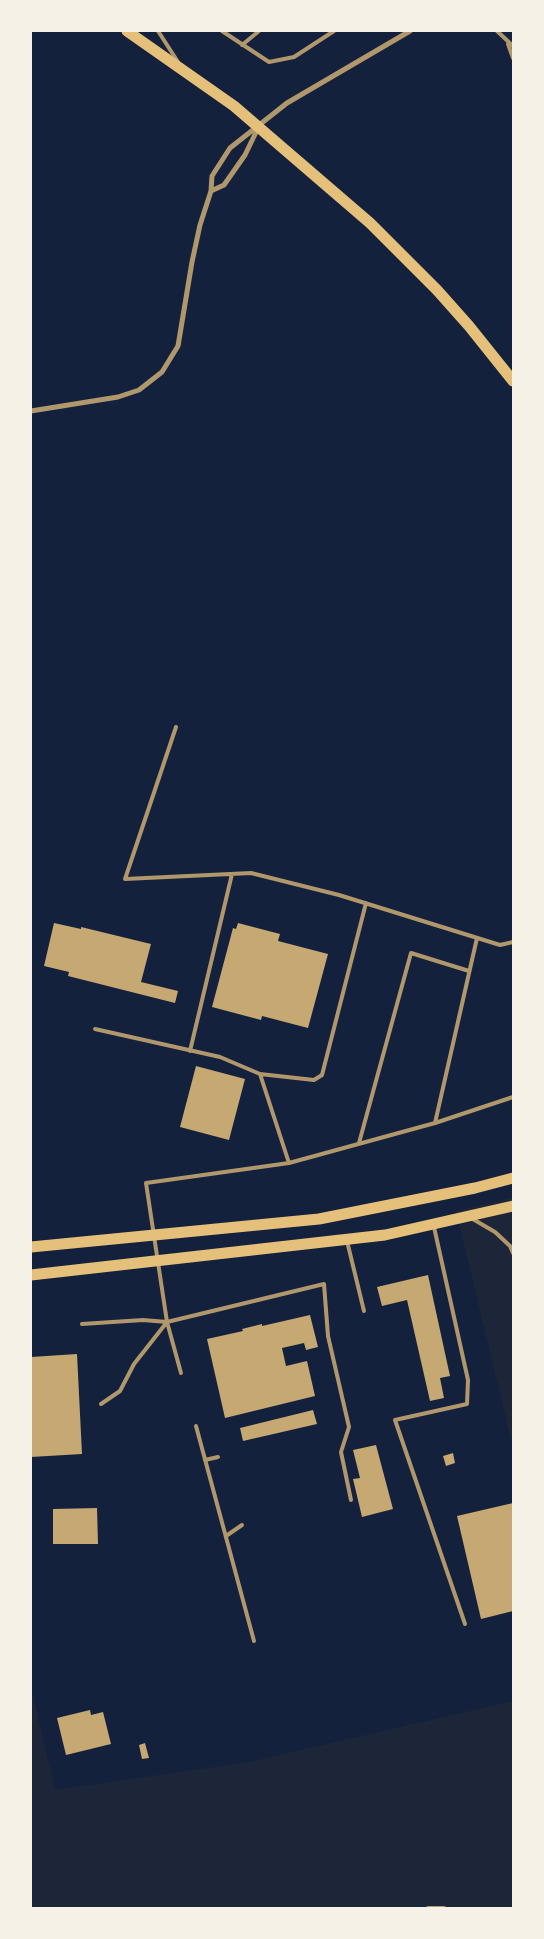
<!DOCTYPE html>
<style>
body{margin:0}
#map{position:relative;width:544px;height:1939px;overflow:hidden;background:#14213d;font-family:"Roboto Serif",serif}
canvas{display:block}
.frame{position:absolute;inset:0;border:32px solid #f6f1e7;pointer-events:none}
</style>
<div id="map">
<canvas width="544" height="1939"></canvas>
<div class="frame"></div>
</div>
<script>
const c = document.querySelector('canvas').getContext('2d');
c.lineJoin = 'round';
function fillPath(path, color) {
  c.fillStyle = color;
  c.fill(path, 'evenodd');
}
function toPath(rows) {
  const path = new Path2D();
  for (const r of rows) {
    path.moveTo(r[0], r[1]);
    for (let i = 2; i < r.length; i += 2) path.lineTo(r[i], r[i + 1]);
  }
  return path;
}
function stroke(path, color, width, dash) {
  c.strokeStyle = color;
  c.lineWidth = width;
  c.lineCap = dash ? 'butt' : 'round';
  c.setLineDash(dash || []);
  c.stroke(path);
}
const green = toPath([
 [513,1197,513,1448,456,1211],
 [31,1686,55,1790,249,1762,513,1701,513,1908,31,1908]
]);
const building = toPath([
 [54,923,81,929,81,927,151,944,141,982,178,991,175,1003,68,976,69,972,44,966],
 [238,923,280,934,278,941,328,954,308,1028,262,1016,261,1020,212,1007,233,928,236,929],
 [196,1066,245,1079,229,1140,180,1127],
 [428,1275,450,1376,440,1378,444,1398,430,1401,407,1300,382,1306,377,1287],
 [310,1315,318,1347,306,1350,304,1343,282,1348,286,1366,307,1361,315,1396,225,1418,207,1339,243,1331,242,1329,262,1324,262,1326],
 [77,1354,82,1454,31,1457,31,1357],
 [313,1410,317,1424,243,1441,240,1428],
 [376,1445,393,1509,362,1517,353,1479,360,1478,353,1450],
 [453,1453,455,1463,446,1466,443,1456],
 [513,1503,513,1611,481,1619,457,1516],
 [97,1508,98,1544,53,1544,53,1509],
 [90,1710,91,1715,103,1712,111,1744,66,1755,57,1718],
 [145,1743,149,1758,142,1759,139,1745]
]);
const service = toPath([
 [158,31,178,62],
 [222,31,269,62,294,57,334,31],
 [497,31,513,46],
 [508,44,513,58],
 [242,45,259,31],
 [176,727,125,879,251,873,339,895,500,945,513,942],
 [95,1029,220,1057,260,1074,289,1163],
 [190,1051,232,874],
 [260,1074,314,1080,322,1075,366,903],
 [435,1123,477,938],
 [359,1143,411,953,469,971],
 [471,1218,495,1232,510,1246,513,1253],
 [434,1227,468,1380,467,1404,395,1420,465,1624],
 [347,1241,364,1311],
 [167,1322,181,1373],
 [82,1324,143,1320,167,1322,146,1183,289,1163,435,1123,513,1097],
 [101,1404,120,1391,134,1364,167,1322,324,1284,328,1336,349,1427,341,1452,351,1500],
 [196,1426,254,1641],
 [205,1460,218,1457],
 [226,1536,242,1525],
 [428,1908,444,1908]
]);
const minor = toPath([
 [211,191,224,185,245,155,258,128],
 [31,411,118,397,139,390,162,372,178,346,192,262,200,225,211,191,212,176,230,148,287,103,410,31]
]);
const primary = toPath([
 [127,31,234,106,370,223,437,290,469,326,513,381],
 [31,1247,319,1219,475,1188,513,1178],
 [31,1275,385,1235,513,1206]
]);
fillPath(green, '#1d2539');
fillPath(building, '#c6a872');
stroke(service, '#b1986c', 4);
stroke(minor, '#b1986c', 5);
stroke(primary, '#e5c07b', 11);
</script>
